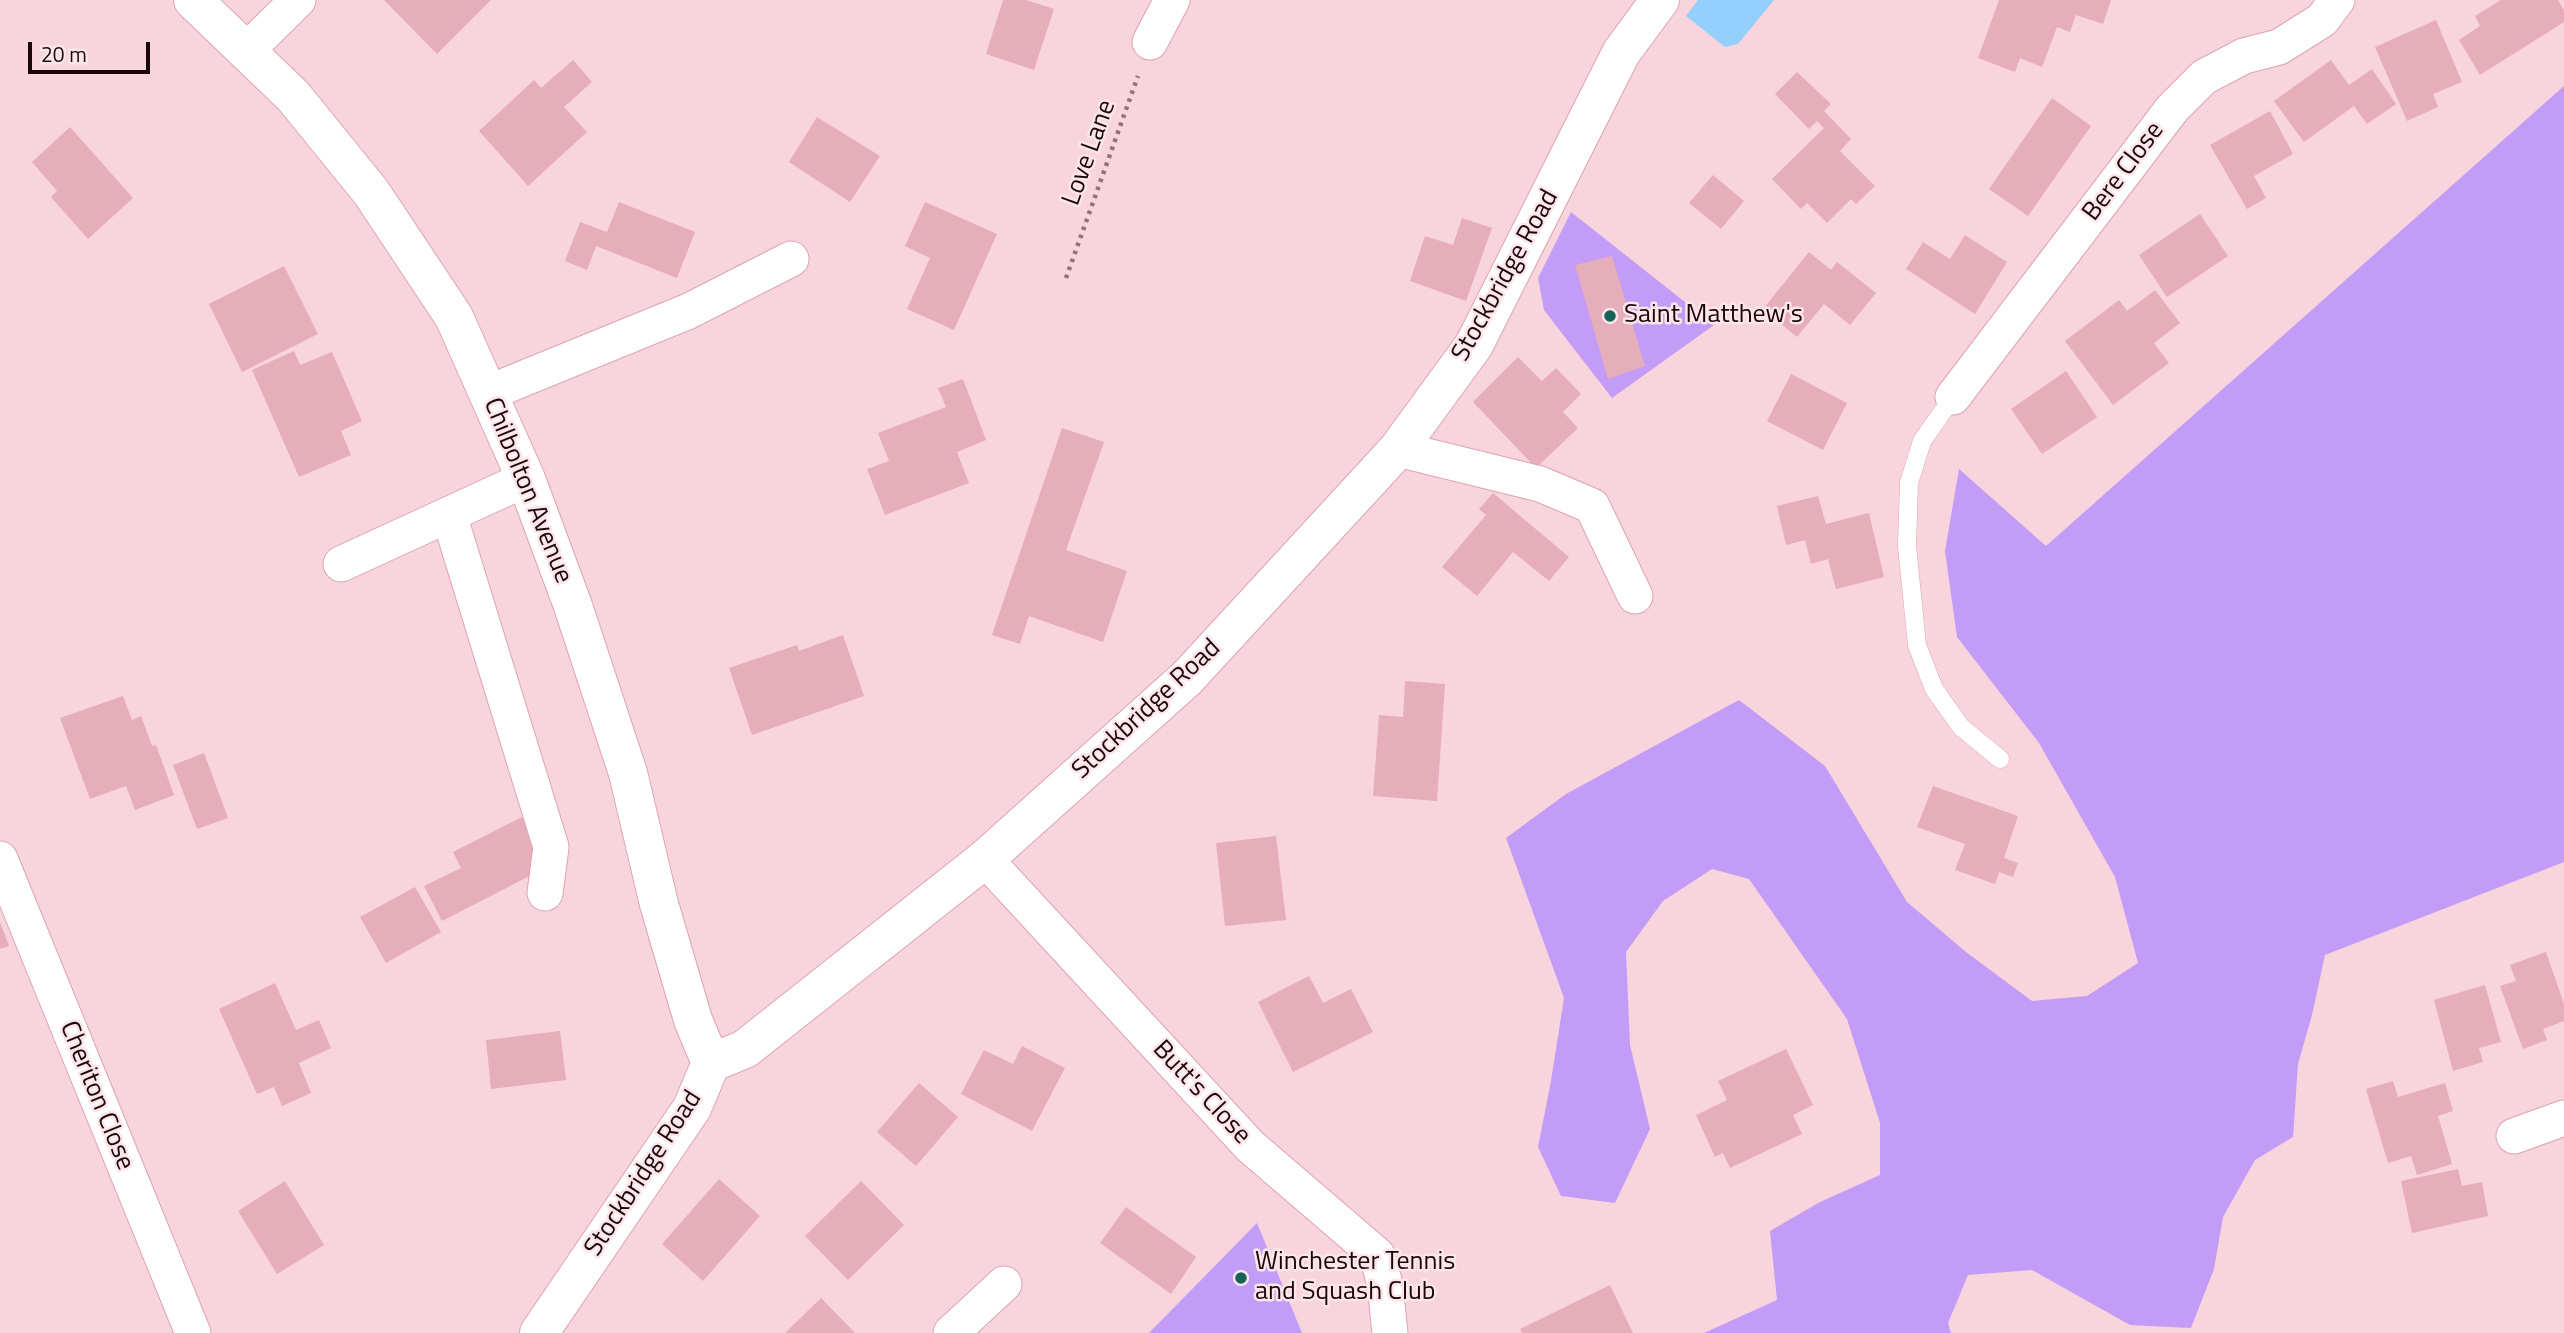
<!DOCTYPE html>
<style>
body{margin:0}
#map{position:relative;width:2564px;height:1333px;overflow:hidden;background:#f8d4dc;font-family:"Titillium Web",sans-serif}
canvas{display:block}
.scale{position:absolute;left:28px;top:42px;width:122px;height:32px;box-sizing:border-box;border:4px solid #19070c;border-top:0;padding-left:9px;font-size:21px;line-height:24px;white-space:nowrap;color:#19070c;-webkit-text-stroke:5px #fde5ea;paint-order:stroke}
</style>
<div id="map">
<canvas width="2564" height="1333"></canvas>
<div class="scale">20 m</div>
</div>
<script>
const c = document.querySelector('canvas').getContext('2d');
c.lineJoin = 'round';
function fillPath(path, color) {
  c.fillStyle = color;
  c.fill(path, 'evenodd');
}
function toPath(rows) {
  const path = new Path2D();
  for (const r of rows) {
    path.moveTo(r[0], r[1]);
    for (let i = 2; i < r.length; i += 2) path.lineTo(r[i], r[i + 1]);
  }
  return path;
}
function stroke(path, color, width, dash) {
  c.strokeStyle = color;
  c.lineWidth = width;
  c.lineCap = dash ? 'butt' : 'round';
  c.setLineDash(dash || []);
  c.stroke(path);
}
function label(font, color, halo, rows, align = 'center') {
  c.font = font + ' "Titillium Web",sans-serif';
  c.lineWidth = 5;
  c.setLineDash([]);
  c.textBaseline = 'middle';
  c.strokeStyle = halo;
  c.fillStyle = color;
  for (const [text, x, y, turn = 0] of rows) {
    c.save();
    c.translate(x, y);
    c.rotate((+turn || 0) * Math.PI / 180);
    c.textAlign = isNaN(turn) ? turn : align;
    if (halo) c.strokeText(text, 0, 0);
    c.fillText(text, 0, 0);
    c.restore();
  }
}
const green = toPath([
 [2564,86,2564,862,2325,955,2312,1015,2298,1064,2293,1137,2255,1160,2223,1217,2214,1269,2191,1328,2130,1325,2032,1270,1968,1275,1948,1323,1951,1333,1704,1333,1777,1300,1770,1231,1820,1202,1880,1175,1880,1123,1847,1019,1749,879,1712,869,1663,901,1626,952,1630,1045,1650,1129,1615,1203,1561,1196,1538,1147,1551,1081,1564,998,1506,838,1566,794,1739,700,1825,766,1907,902,1966,952,2032,1001,2087,996,2138,963,2115,877,2039,743,1957,637,1945,551,1959,469,2046,546],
 [1571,212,1714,325,1612,398,1544,310,1538,278],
 [1257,1223,1302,1333,1149,1333]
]);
const water = toPath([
 [1698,0,1774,0,1738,44,1725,47,1686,16]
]);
const building = toPath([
 [384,0,491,0,437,54],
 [1003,0,1026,0,1054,9,1034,70,986,54],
 [1999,0,2111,0,2103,24,2076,15,2070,32,2057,27,2042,67,2020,58,2015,72,1978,58],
 [2501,0,2558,0,2564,10,2564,22,2480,75,2459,40,2480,26,2475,16],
 [2436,20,2462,82,2433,94,2438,107,2407,121,2375,47],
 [573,60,592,82,564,107,587,132,528,186,479,131,534,80,541,88],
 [2331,60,2349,85,2372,69,2396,104,2367,124,2354,106,2304,142,2274,101],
 [1797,72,1831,104,1824,111,1851,139,1840,151,1875,186,1856,204,1851,199,1827,223,1807,203,1801,209,1772,179,1824,128,1817,121,1809,129,1775,94],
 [2052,98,2091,126,2028,216,1989,189],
 [2270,111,2293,154,2254,176,2266,198,2247,209,2210,145],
 [817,117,880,156,850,202,789,162],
 [70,127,133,198,88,239,51,197,57,191,32,162],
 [1713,175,1744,201,1721,229,1689,203],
 [619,202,695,232,677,278,596,246,587,270,565,261,580,222,607,232],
 [925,202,997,234,954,330,907,309,930,258,905,246],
 [2200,214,2228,256,2167,297,2139,255],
 [1462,218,1492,228,1466,301,1410,281,1425,236,1453,245],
 [1965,235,2007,262,1975,314,1906,269,1923,242,1950,259],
 [1809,252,1831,270,1837,262,1876,293,1850,325,1824,304,1797,337,1763,309],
 [1612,256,1645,366,1608,379,1575,265],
 [284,266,318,334,242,372,209,304],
 [2155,290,2180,323,2154,343,2169,363,2113,405,2065,341,2119,300,2127,311],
 [294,351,300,365,332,352,362,421,341,431,351,455,299,477,252,370],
 [1518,357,1542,381,1556,368,1581,394,1563,412,1578,428,1536,468,1473,402],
 [2066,371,2097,417,2042,454,2011,409],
 [1791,374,1847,403,1823,450,1767,421],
 [963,379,986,440,957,452,969,483,885,515,867,469,889,461,878,433,946,407,938,388],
 [1062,428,1104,442,1066,550,1127,571,1103,642,1029,616,1020,644,992,635],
 [1493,493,1569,557,1549,581,1513,552,1477,596,1442,567,1486,515,1479,509],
 [1818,496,1826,524,1869,513,1884,577,1836,589,1828,559,1811,564,1805,540,1786,545,1777,506],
 [843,635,864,696,752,735,729,668,797,645,799,651],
 [1405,681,1445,684,1437,801,1373,796,1379,715,1403,717],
 [123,696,132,720,141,716,152,746,156,745,174,795,135,810,126,786,90,799,60,718],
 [204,753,228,818,197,829,173,765],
 [1933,786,2018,816,2004,858,2018,863,2013,877,1999,872,1995,884,1955,870,1965,844,1917,827],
 [522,817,547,867,442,921,424,886,461,868,453,852],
 [1276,836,1286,920,1225,926,1216,843],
 [415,887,441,932,386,963,360,917],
 [0,922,9,946,0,949],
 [2546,952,2564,1004,2564,1021,2543,1029,2547,1040,2523,1049,2500,986,2516,981,2510,965],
 [1309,976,1323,1003,1351,989,1373,1032,1293,1072,1258,1002],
 [275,983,296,1030,319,1020,331,1048,299,1063,311,1093,282,1106,274,1087,257,1094,219,1009],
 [2485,985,2501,1042,2479,1048,2483,1062,2453,1071,2434,1000],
 [560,1031,566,1080,491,1089,486,1040],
 [1022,1046,1065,1068,1032,1131,961,1094,984,1050,1013,1064],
 [1786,1049,1813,1105,1793,1115,1802,1134,1730,1168,1723,1153,1715,1157,1696,1115,1727,1100,1718,1081],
 [2393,1081,2398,1097,2445,1083,2453,1111,2438,1116,2452,1164,2417,1175,2411,1156,2388,1163,2366,1089],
 [919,1083,958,1117,916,1166,877,1132],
 [2458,1169,2462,1186,2482,1182,2488,1216,2412,1233,2401,1181],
 [719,1179,760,1216,703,1281,662,1244],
 [285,1181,324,1245,277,1274,238,1211],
 [861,1181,904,1225,848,1280,805,1236],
 [1126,1207,1196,1257,1171,1294,1100,1243],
 [1610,1285,1633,1333,1522,1333,1520,1329],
 [821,1298,855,1333,785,1333]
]);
const path = toPath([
 [1066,278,1138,76]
]);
const lane = toPath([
 [1953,397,1922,441,1909,483,1907,546,1917,645,1934,689,1961,727,2000,759]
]);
const street = toPath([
 [1150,42,1172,0],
 [247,50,298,0],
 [488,393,689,311,791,259],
 [1953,397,2172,109,2204,77,2244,56,2279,47,2322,20,2337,0],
 [1398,449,1540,484,1592,506,1635,596],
 [449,515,551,847,545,893],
 [341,564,526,479],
 [0,859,193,1333],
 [985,859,1250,1146,1377,1255,1385,1285,1390,1333],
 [2514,1136,2564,1118],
 [951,1333,1004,1284]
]);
const secondary = toPath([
 [193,0,293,96,371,192,454,317,526,479,573,606,628,773,659,904,693,1020,711,1063],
 [539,1333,692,1108,711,1063,745,1049,985,859,1187,678,1398,449,1474,345,1621,53,1660,0]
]);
const markers = [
 [1610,316,7,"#186259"],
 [1241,1278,7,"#186259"]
];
const streetNames = [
 ["Love Lane",1090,153,-70],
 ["Bere Close",2124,172,-53],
 ["Stockbridge Road",1506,276,-61],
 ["Chilbolton Avenue",527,491,68],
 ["Stockbridge Road",1147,710,-43],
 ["Butt's Close",1201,1093,47],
 ["Cheriton Close",96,1096,68],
 ["Stockbridge Road",644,1174,-57]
];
const poiNames = [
 ["Saint Matthew's",1624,316],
 ["Winchester Tennis",1255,1263],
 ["and Squash Club",1255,1293]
];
fillPath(green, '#c29cf6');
fillPath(water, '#94cffd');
fillPath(building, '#e6adbb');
stroke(lane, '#dda4b2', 19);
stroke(street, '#dda4b2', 37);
stroke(secondary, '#dda4b2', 40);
stroke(path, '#90747b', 4.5, [3.5, 5]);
stroke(lane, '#fff', 18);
stroke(street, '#fff', 35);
stroke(secondary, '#fff', 38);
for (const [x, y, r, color] of markers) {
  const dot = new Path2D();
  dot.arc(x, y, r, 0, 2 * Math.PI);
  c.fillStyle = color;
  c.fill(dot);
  stroke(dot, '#fde5ea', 2.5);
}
label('26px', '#19070c', '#fde5ea', streetNames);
label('26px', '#19070c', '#fde5ea', poiNames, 'left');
</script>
